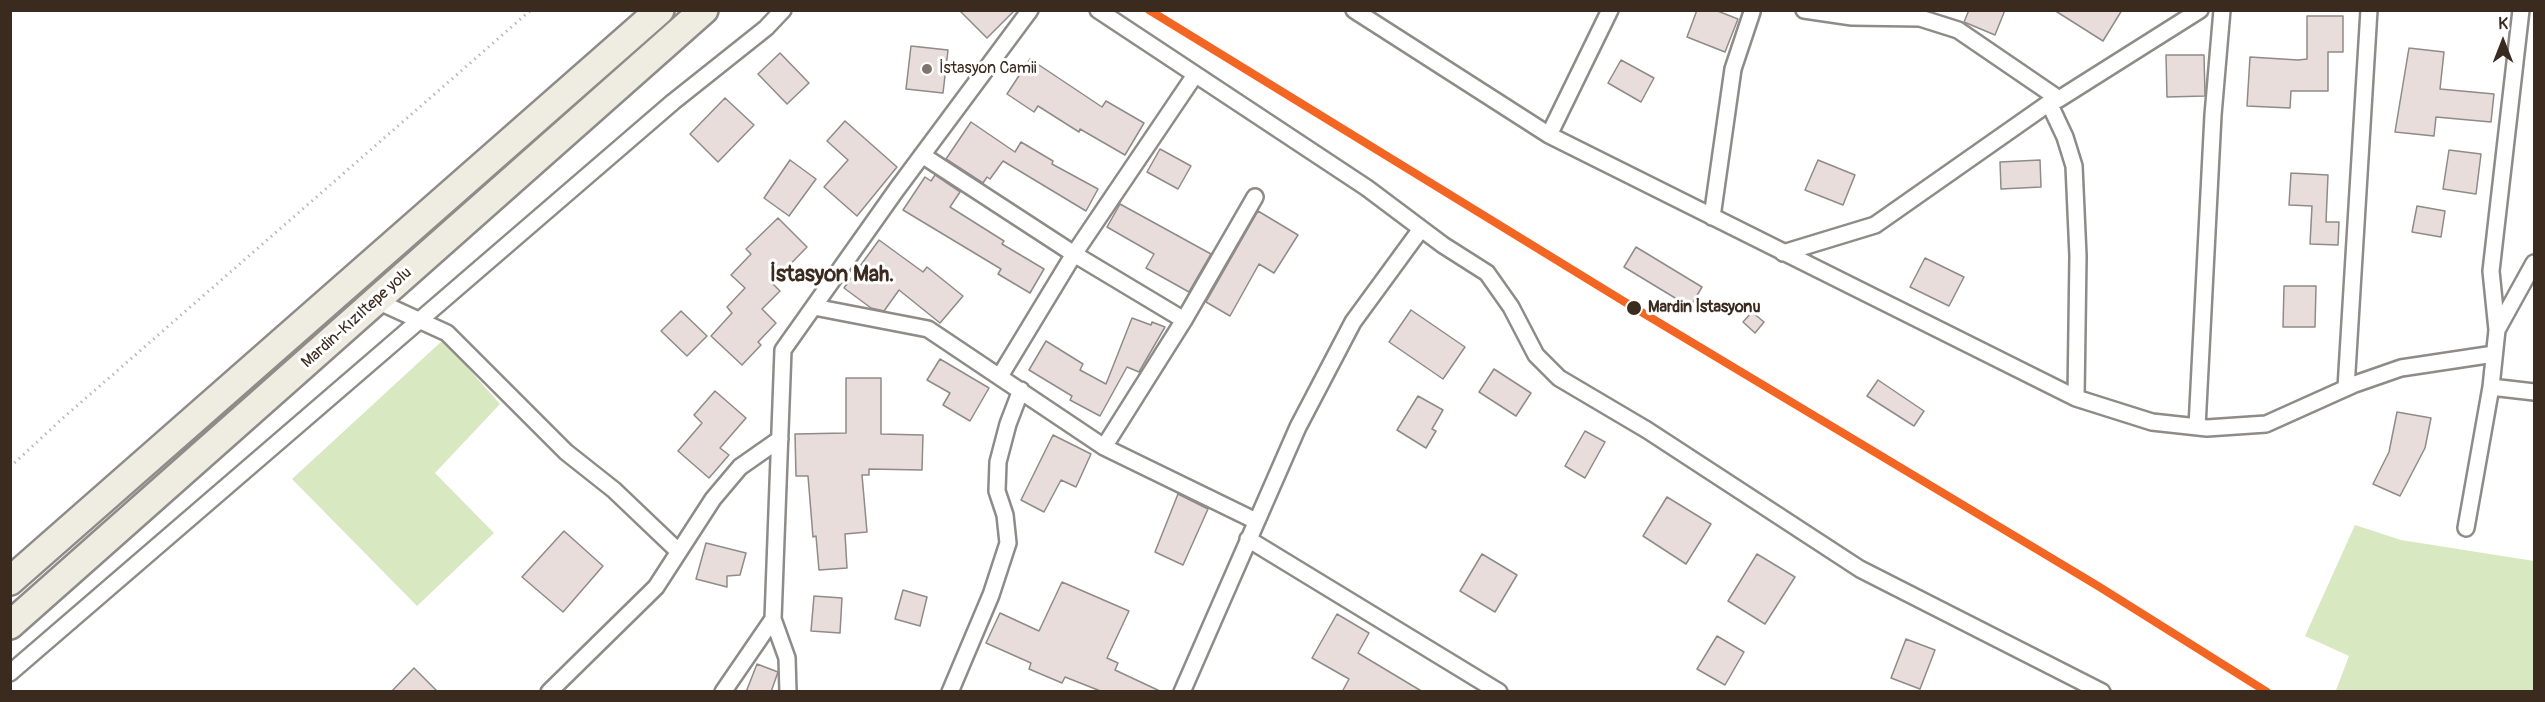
<!DOCTYPE html>
<meta charset="utf-8">
<style>
body{margin:0}
#map{position:relative;width:2545px;height:702px;overflow:hidden;background:#fff;font-family:Pangolin,sans-serif}
canvas{display:block}
.frame{position:absolute;inset:0;border:12px solid #3b2a1e;pointer-events:none}
.north{position:absolute;left:2473px;top:12px;width:60px;height:60px;-webkit-text-stroke:4px #fff;paint-order:stroke;rotate:0deg;font-size:16px;font-weight:700;line-height:24px;text-align:center;color:#3b2a1e}
.north::after{content:'';display:block;margin:auto;width:21px;height:27px;background:#3b2a1e;clip-path:polygon(50% 0,100% 100%,50% 72%,0 100%)}
</style>
<div id="map">
<canvas width="2545" height="702"></canvas>
<div class="frame"></div>
<div class="north">K</div>
</div>
<script>
const c = document.querySelector('canvas').getContext('2d');
c.lineJoin = 'round';
function fillPath(path, color) {
  c.fillStyle = color;
  c.fill(path, 'evenodd');
}
function toPath(rows) {
  const path = new Path2D();
  for (const r of rows) {
    path.moveTo(r[0], r[1]);
    for (let i = 2; i < r.length; i += 2) path.lineTo(r[i], r[i + 1]);
  }
  return path;
}
function stroke(path, color, width, dash) {
  c.strokeStyle = color;
  c.lineWidth = width;
  c.lineCap = dash ? 'butt' : 'round';
  c.setLineDash(dash || []);
  c.stroke(path);
}
function label(font, color, halo, rows, align = 'center') {
  c.font = font + ' Pangolin,sans-serif';
  c.lineWidth = 6;
  c.setLineDash([]);
  c.textBaseline = 'middle';
  c.strokeStyle = halo;
  c.fillStyle = color;
  for (const [text, x, y, turn = 0] of rows) {
    c.save();
    c.translate(x, y);
    c.rotate((+turn || 0) * Math.PI / 180);
    c.textAlign = isNaN(turn) ? turn : align;
    if (halo) c.strokeText(text, 0, 0);
    c.fillText(text, 0, 0);
    c.restore();
  }
}
const green = toPath([
 [443,340,500,404,435,473,494,533,417,606,292,479],
 [2355,525,2401,540,2534,561,2534,691,2336,690,2349,656,2305,636]
]);
const building = toPath([
 [959,10,1015,10,987,38,959,10],
 [1697,10,1715,10,1738,19,1725,52,1687,37,1697,10],
 [1969,10,2005,10,1995,35,1964,22,1969,10],
 [2054,10,2122,10,2103,41,2054,10],
 [2307,16,2343,16,2343,52,2328,52,2328,91,2291,91,2290,108,2247,106,2250,57,2298,60,2307,59,2307,16],
 [911,46,948,50,943,93,906,89,911,46],
 [2409,48,2444,52,2440,89,2494,94,2491,122,2436,117,2434,136,2395,132,2409,48],
 [780,53,809,83,787,104,758,74,780,53],
 [2166,55,2204,55,2205,96,2167,97,2166,55],
 [1030,59,1102,107,1106,101,1144,123,1125,155,1080,129,1079,132,1038,106,1034,112,1007,94,1030,59],
 [1621,60,1654,78,1641,102,1608,83,1621,60],
 [725,98,754,125,718,162,690,134,725,98],
 [845,121,897,167,857,216,824,187,848,160,827,141,845,121],
 [971,122,1015,152,1021,142,1053,161,1052,164,1098,189,1086,211,1003,161,990,179,987,177,983,183,946,159,971,122],
 [1160,149,1191,166,1178,189,1147,172,1160,149],
 [2449,150,2481,154,2476,194,2443,189,2449,150],
 [790,160,816,179,789,216,764,198,790,160],
 [1818,160,1855,175,1843,205,1805,190,1818,160],
 [2040,160,2041,187,2001,189,2000,162,2040,160],
 [2291,173,2328,175,2326,222,2339,222,2338,245,2310,244,2312,206,2289,205,2291,173],
 [935,175,960,192,950,207,1004,241,1002,244,1044,269,1030,293,998,274,1001,269,903,210,925,177,931,181,935,175],
 [1120,204,1211,254,1189,292,1146,268,1154,254,1107,227,1120,204],
 [2417,206,2445,211,2441,237,2412,232,2417,206],
 [1258,211,1298,235,1274,273,1259,264,1230,316,1206,302,1258,211],
 [778,218,807,247,772,283,780,291,762,309,776,323,758,342,761,345,742,365,711,336,732,313,727,307,745,288,731,275,751,254,746,249,778,218],
 [879,240,923,272,927,267,963,296,940,323,899,290,884,311,871,308,844,288,879,240],
 [1636,247,1702,287,1690,307,1624,267,1636,247],
 [1925,258,1964,277,1949,306,1910,287,1925,258],
 [2284,286,2316,286,2315,327,2283,327,2284,286],
 [1411,310,1465,347,1443,379,1389,342,1411,310],
 [681,311,707,336,687,356,661,331,681,311],
 [1752,312,1764,322,1755,333,1743,322,1752,312],
 [1132,318,1151,325,1152,322,1165,327,1139,372,1127,367,1100,416,1070,400,1072,396,1029,370,1046,341,1083,364,1080,370,1106,384,1132,318],
 [940,359,989,388,970,421,943,405,950,393,927,380,940,359],
 [1494,369,1531,393,1516,416,1479,392,1494,369],
 [846,378,881,378,881,434,923,435,922,470,869,469,869,475,862,475,867,532,845,534,847,568,819,570,816,536,813,537,808,476,796,476,795,434,846,433,846,378],
 [1878,380,1924,411,1914,426,1867,396,1878,380],
 [715,391,746,418,720,448,729,455,709,478,678,451,702,423,694,415,715,391],
 [1418,396,1443,410,1432,429,1436,431,1426,448,1397,430,1418,396],
 [2397,412,2431,418,2425,448,2400,496,2373,484,2389,452,2397,412],
 [1585,431,1605,442,1585,478,1565,466,1585,431],
 [1053,435,1091,454,1076,487,1061,480,1044,512,1021,500,1053,435],
 [1178,494,1208,509,1183,565,1155,552,1178,494],
 [1667,497,1711,524,1686,564,1643,536,1667,497],
 [564,531,603,566,563,612,522,577,564,531],
 [706,543,746,553,740,575,727,576,727,587,696,579,706,543],
 [1482,554,1517,575,1495,612,1460,591,1482,554],
 [1757,554,1795,577,1765,624,1728,601,1757,554],
 [1062,582,1129,611,1107,658,1118,663,1115,670,1162,692,1103,692,1065,677,1062,683,1029,669,1031,663,986,643,1000,613,1039,631,1062,582],
 [903,590,927,597,920,626,895,619,903,590],
 [814,596,842,598,840,633,811,631,814,596],
 [1337,614,1369,633,1358,653,1423,692,1342,692,1349,679,1312,658,1337,614],
 [1717,636,1744,652,1725,685,1697,669,1717,636],
 [1906,639,1935,650,1920,689,1891,678,1906,639],
 [757,664,778,672,771,692,746,692,757,664],
 [414,668,438,692,391,692,414,668]
]);
const path = toPath([
 [10,467,63,418,531,10]
]);
const street = toPath([
 [1098,10,1367,188,1443,245,1487,273,1511,307,1536,355,1559,378,1647,430,1860,569,2102,692],
 [1354,10,1549,135,2076,398,2152,422,2207,428,2266,424,2355,384,2401,368,2494,354],
 [1804,10,1852,17,1920,18,1958,30,2059,99,2200,10],
 [2049,103,2065,137,2074,166,2078,256,2076,398],
 [1549,135,1610,10],
 [922,155,1074,254,1184,320],
 [1712,217,1733,69,1752,12],
 [1783,253,1875,225,2049,103,2059,99],
 [377,301,447,333,566,452,614,490,678,551],
 [814,307,928,329,1104,447,1256,521],
 [2497,330,2491,271,2521,10],
 [1000,376,1074,254,1195,75],
 [2491,387,2534,392],
 [2346,388,2369,10],
 [2197,427,2213,115,2222,10],
 [1104,447,1184,320,1255,197],
 [2466,528,2491,387,2497,330,2534,263],
 [1248,539,1499,692],
 [773,619,787,658,788,692],
 [10,673,673,102,766,28,783,10],
 [549,692,656,587,713,499,740,467,780,439],
 [723,692,773,619,783,350,897,189,1030,10],
 [950,692,991,595,1008,543,1005,515,997,491,998,462,1008,424,1021,390],
 [1182,692,1298,427,1353,322,1421,229]
]);
const highway = toPath([
 [10,581,660,10],
 [10,625,704,10]
]);
const rail1 = toPath([
 [1149,10,1633,307,2098,586,2267,692]
]);
const markers = [
 [927,69,6,"#80756d"],
 [1634,308,8,"#3b2a1e"]
];
const poiNames = [
 ["İstasyon Camii",939,69]
];
const stopNames = [
 ["Mardin İstasyonu",1648,308]
];
const streetNames = [
 ["Mardin-Kızıltepe yolu",357,318,-42]
];
const districtNames = [
 ["İstasyon Mah.",832,275]
];
fillPath(green, '#d8e8c1');
fillPath(building, '#e9dddb');
stroke(building, '#8e8b88', 1.5);
stroke(street, '#8e8b88', 20);
stroke(highway, '#8e8b88', 32);
stroke(path, '#b9b8b6', 3, [1.5, 4.5]);
stroke(street, '#fff', 15);
stroke(highway, '#efece1', 27);
stroke(rail1, '#f26522', 8);
for (const [x, y, r, color] of markers) {
  const dot = new Path2D();
  dot.arc(x, y, r, 0, 2 * Math.PI);
  c.fillStyle = color;
  c.fill(dot);
  stroke(dot, '#fff', 2);
}
label('16px', '#3b2a1e', '#fff', poiNames, 'left');
label('bold 16px', '#3b2a1e', '#fff', stopNames, 'left');
label('16px', '#3b2a1e', '#fff', streetNames);
label('bold 22px', '#3b2a1e', '#fff', districtNames);
</script>
